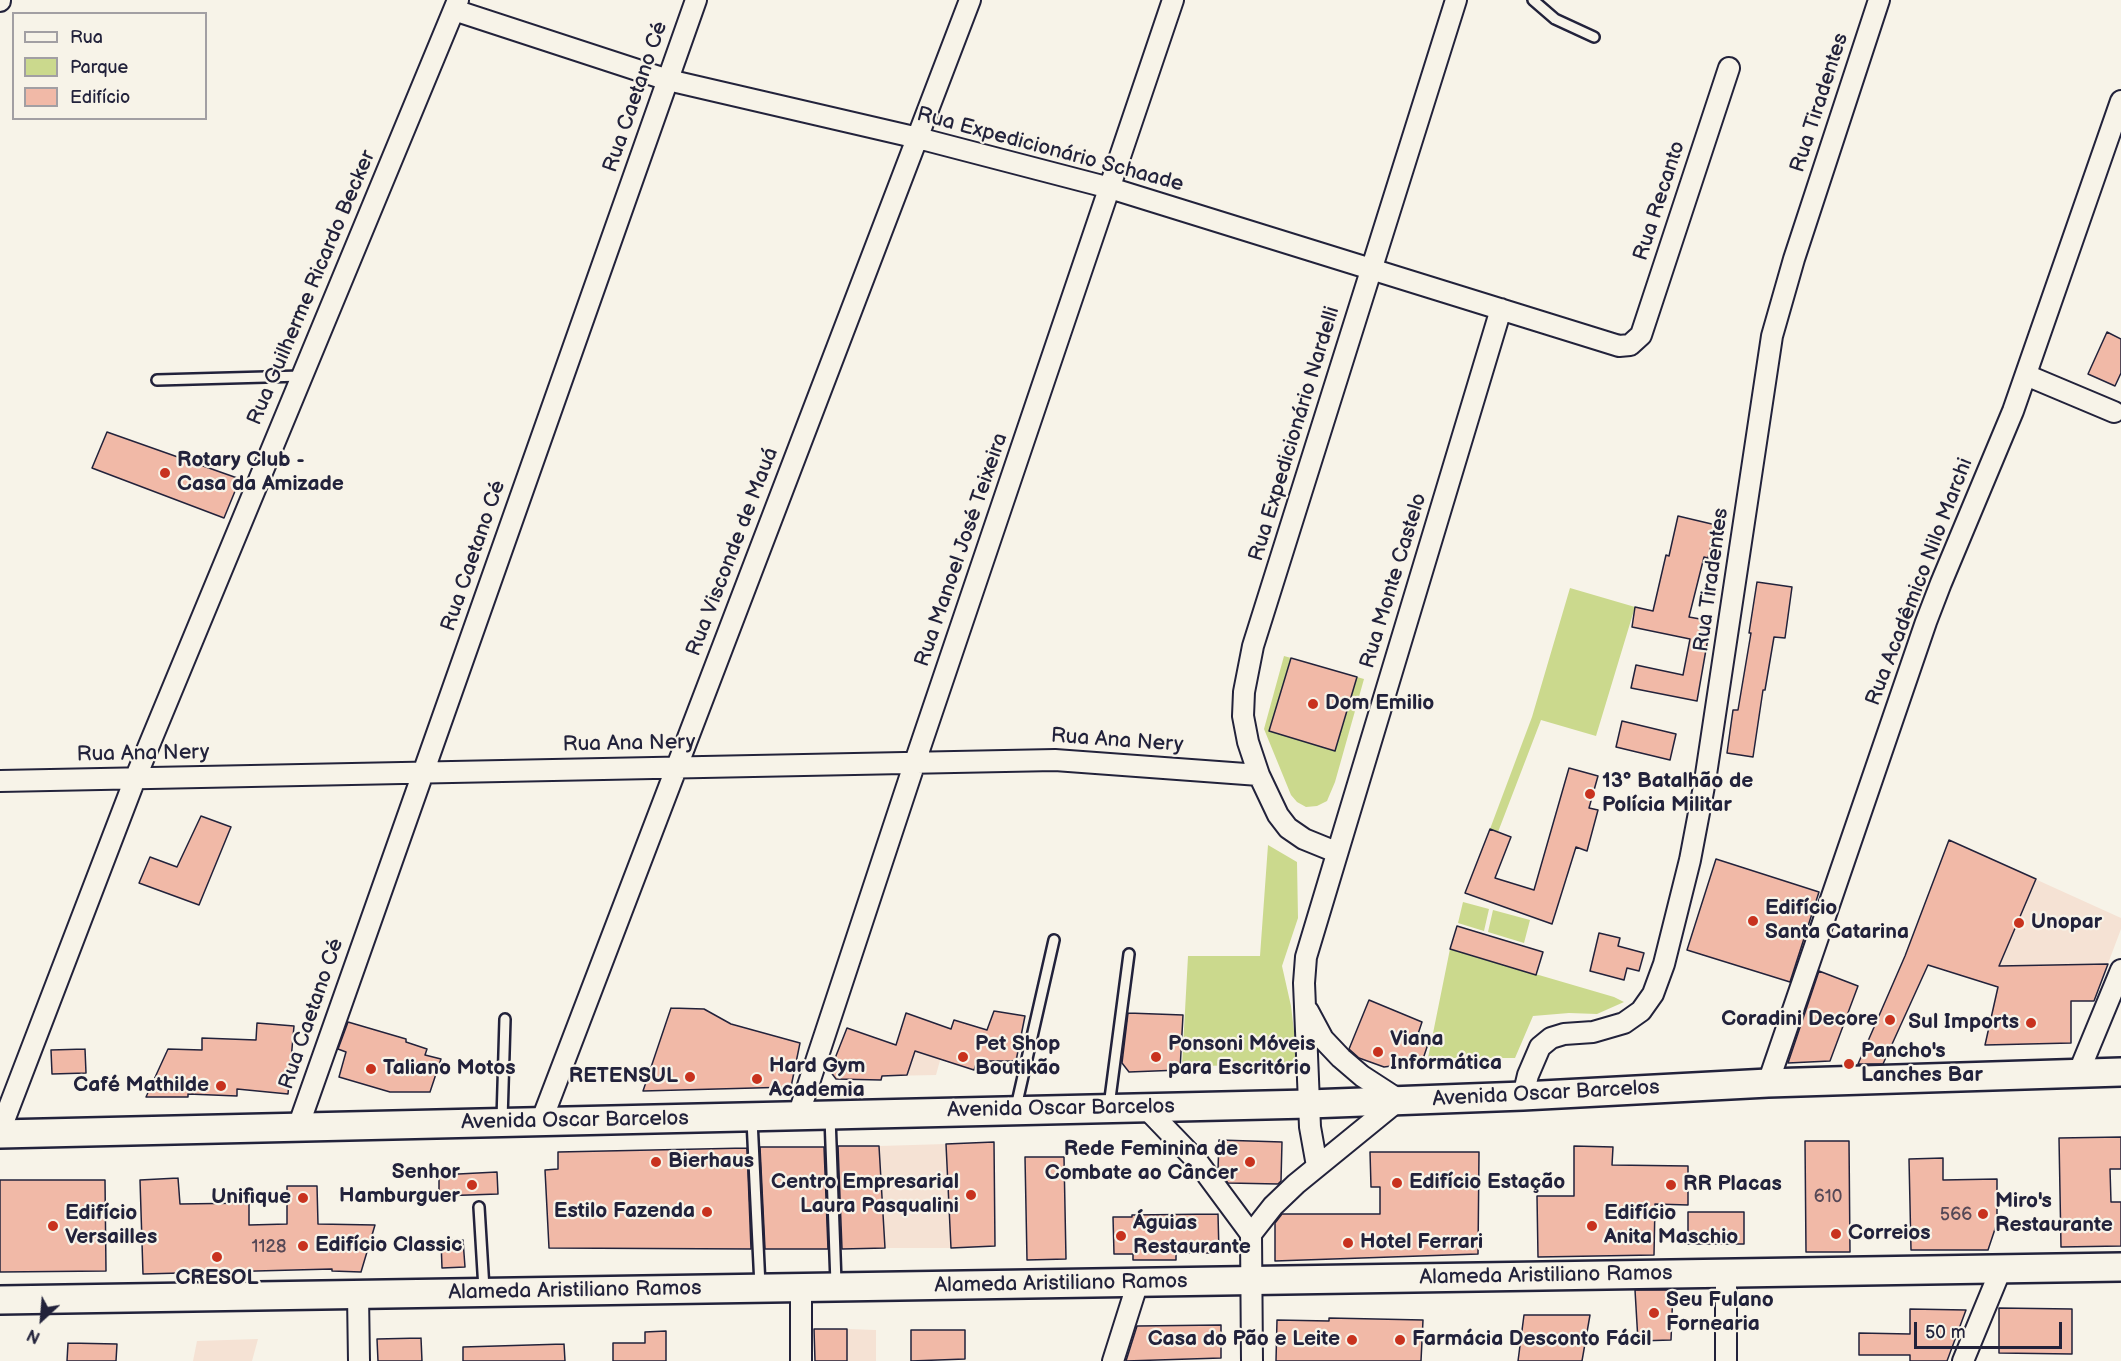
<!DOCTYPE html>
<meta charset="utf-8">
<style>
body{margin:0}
#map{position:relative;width:2121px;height:1361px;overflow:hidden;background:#f7f3e8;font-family:"Balsamiq Sans",sans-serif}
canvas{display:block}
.legend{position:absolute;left:12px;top:12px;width:195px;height:108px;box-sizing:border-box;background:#f7f3e8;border:2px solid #a29fa3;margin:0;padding:8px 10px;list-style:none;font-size:18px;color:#22223b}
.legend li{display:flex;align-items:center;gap:12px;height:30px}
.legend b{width:30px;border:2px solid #a29fa3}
.north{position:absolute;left:12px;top:1289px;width:60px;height:60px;-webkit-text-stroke:4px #f7f3e8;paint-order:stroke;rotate:206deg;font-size:16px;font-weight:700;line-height:24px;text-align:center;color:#22223b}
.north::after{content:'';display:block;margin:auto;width:21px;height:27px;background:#22223b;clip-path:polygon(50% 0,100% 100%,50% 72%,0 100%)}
.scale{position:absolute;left:1914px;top:1322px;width:148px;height:27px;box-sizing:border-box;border:3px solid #22223b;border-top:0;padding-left:8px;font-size:18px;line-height:21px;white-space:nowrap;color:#22223b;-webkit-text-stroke:4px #f7f3e8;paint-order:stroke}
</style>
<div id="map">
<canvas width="2121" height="1361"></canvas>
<ul class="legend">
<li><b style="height:8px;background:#f7f3e8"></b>Rua</li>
<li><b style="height:16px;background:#cbd98d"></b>Parque</li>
<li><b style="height:16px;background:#f1b9a7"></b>Edifício</li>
</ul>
<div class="north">N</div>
<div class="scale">50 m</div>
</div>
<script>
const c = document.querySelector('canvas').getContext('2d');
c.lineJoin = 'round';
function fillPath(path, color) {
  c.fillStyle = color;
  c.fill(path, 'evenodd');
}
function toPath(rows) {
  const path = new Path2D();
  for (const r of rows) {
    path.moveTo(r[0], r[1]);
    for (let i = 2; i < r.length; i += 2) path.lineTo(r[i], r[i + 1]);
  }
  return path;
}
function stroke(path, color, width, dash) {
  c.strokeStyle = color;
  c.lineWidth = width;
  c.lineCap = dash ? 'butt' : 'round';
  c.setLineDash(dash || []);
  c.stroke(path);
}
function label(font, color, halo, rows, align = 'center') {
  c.font = font + ' "Balsamiq Sans",sans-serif';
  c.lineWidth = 4.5;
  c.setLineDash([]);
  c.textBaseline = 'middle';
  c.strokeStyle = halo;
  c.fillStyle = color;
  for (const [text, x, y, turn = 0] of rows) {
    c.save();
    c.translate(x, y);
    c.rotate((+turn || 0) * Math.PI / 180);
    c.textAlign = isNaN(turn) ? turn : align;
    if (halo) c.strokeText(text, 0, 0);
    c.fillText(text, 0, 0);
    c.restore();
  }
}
const built = toPath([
 [1949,840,2121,918,2121,929,2094,1001,2000,1003,1999,987,1905,957],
 [906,1013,949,1028,936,1075,886,1076],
 [946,1144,951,1248,885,1248,879,1146],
 [847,1329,876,1330,876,1361,847,1361],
 [258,1339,252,1361,193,1361,197,1341]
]);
const green = toPath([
 [1570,588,1635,607,1596,736,1541,720,1498,832,1490,829,1532,717],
 [1284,656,1364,679,1335,782,1327,801,1317,806,1306,807,1297,802,1291,795,1264,729],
 [1268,845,1297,862,1298,918,1282,966,1291,1006,1298,1065,1182,1066,1188,956,1260,956],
 [1463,902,1489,909,1484,931,1458,923],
 [1493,910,1530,920,1524,943,1488,932],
 [1450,949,1614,997,1624,1002,1597,1014,1569,1013,1533,1016,1515,1058,1428,1058]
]);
const building = toPath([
 [2107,332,2121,339,2121,373,2115,386,2088,374,2107,332],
 [107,432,240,479,224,518,92,468,107,432],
 [1678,516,1716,525,1708,558,1704,557,1689,617,1711,621,1697,701,1631,688,1636,665,1683,675,1690,639,1632,627,1635,607,1653,611,1666,555,1669,556,1678,516],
 [1757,582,1792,587,1785,638,1774,637,1765,690,1763,690,1753,757,1727,753,1733,710,1738,710,1751,633,1749,633,1757,582],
 [1291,658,1357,677,1335,751,1269,731,1291,658],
 [1622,721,1676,734,1670,760,1616,747,1622,721],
 [1569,768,1598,776,1589,808,1598,810,1587,851,1576,847,1552,924,1465,893,1490,829,1511,837,1495,878,1534,890,1569,768],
 [201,816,231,827,199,905,139,883,150,857,177,867,201,816],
 [1949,840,2036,879,1999,966,2108,964,2094,1001,2071,1001,2071,1043,1985,1045,1998,987,1928,965,1883,1064,1858,1064,1905,956,1949,840],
 [1716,859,1819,892,1790,982,1687,950,1716,859],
 [1457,926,1543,952,1536,975,1450,949,1457,926],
 [1599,933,1620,938,1618,946,1644,953,1639,971,1627,968,1624,980,1590,971,1599,933],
 [1819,971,1858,986,1830,1061,1788,1063,1819,971],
 [1369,1000,1422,1022,1417,1037,1429,1041,1422,1062,1384,1067,1359,1058,1349,1049,1369,1000],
 [671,1008,704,1009,731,1024,800,1043,791,1087,643,1091,671,1008],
 [994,1011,1025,1016,1016,1061,977,1061,974,1070,915,1051,907,1075,882,1076,881,1080,836,1079,830,1071,847,1028,896,1045,906,1013,951,1029,954,1020,987,1030,994,1011],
 [1128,1013,1183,1015,1180,1070,1129,1072,1122,1063,1128,1013],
 [348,1022,406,1039,406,1042,427,1049,425,1055,441,1059,430,1092,390,1092,339,1077,346,1052,338,1049,348,1022],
 [257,1023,294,1026,288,1094,237,1089,237,1096,188,1094,188,1097,146,1097,168,1049,202,1050,202,1038,256,1040,257,1023],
 [85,1049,86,1073,52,1074,51,1050,85,1049],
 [2121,1137,2121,1169,2110,1169,2111,1202,2121,1202,2121,1246,2061,1247,2059,1138,2121,1137],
 [1219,1140,1282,1142,1281,1181,1278,1184,1228,1183,1218,1170,1219,1140],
 [1805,1141,1849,1141,1850,1252,1806,1252,1805,1141],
 [994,1142,995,1246,951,1248,946,1144,994,1142],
 [838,1146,879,1146,885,1248,842,1249,838,1146],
 [1574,1146,1613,1147,1612,1165,1688,1166,1688,1205,1655,1204,1654,1255,1538,1257,1537,1196,1574,1196,1574,1146],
 [760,1147,824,1147,828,1249,765,1249,760,1147],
 [747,1148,751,1249,549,1248,545,1170,558,1169,558,1152,747,1148],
 [1370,1152,1479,1152,1478,1254,1275,1261,1275,1223,1282,1214,1380,1214,1380,1187,1371,1187,1370,1152],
 [1025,1157,1064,1157,1066,1259,1027,1260,1025,1157],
 [1943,1158,1943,1180,1997,1179,1997,1223,1988,1250,1911,1250,1909,1159,1943,1158],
 [497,1172,498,1194,439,1196,439,1175,497,1172],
 [178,1178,180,1204,249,1203,249,1225,287,1224,287,1186,317,1186,318,1224,375,1225,361,1272,332,1271,332,1269,143,1274,140,1180,178,1178],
 [0,1180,105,1180,106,1271,0,1272,0,1180],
 [1688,1212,1744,1212,1744,1244,1688,1244,1688,1212],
 [1218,1214,1219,1253,1176,1253,1176,1260,1133,1260,1133,1254,1114,1254,1113,1217,1132,1217,1132,1215,1218,1214],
 [463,1240,465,1267,442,1268,441,1241,463,1240],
 [1635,1290,1673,1290,1671,1340,1638,1341,1635,1290],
 [1999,1308,2072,1309,2072,1354,1999,1353,1999,1308],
 [1910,1309,1966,1310,1947,1361,1910,1361,1910,1355,1859,1355,1859,1333,1910,1334,1910,1309],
 [1524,1315,1590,1315,1582,1361,1518,1361,1524,1315],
 [1329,1318,1423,1320,1421,1361,1276,1361,1277,1320,1329,1321,1329,1318],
 [1221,1325,1221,1358,1126,1361,1137,1326,1221,1325],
 [814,1329,847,1329,847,1361,815,1361,814,1329],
 [911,1330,965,1330,965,1359,911,1361,911,1330],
 [666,1331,666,1361,613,1361,613,1343,645,1343,645,1332,666,1331],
 [421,1338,422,1361,378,1361,377,1339,421,1338],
 [68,1343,117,1344,116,1361,67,1361,68,1343],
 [564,1344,565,1361,463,1361,463,1347,564,1344]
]);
const lane = toPath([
 [1533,0,1555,19,1594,37],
 [157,380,302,376],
 [1109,1106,1129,954],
 [1016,1107,1054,940],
 [830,1117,836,1283],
 [502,1120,505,1019],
 [752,1120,760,1286],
 [479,1207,484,1289]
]);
const street = toPath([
 [0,1,0,0],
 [454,10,668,80,918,138,1110,188,1619,346,1630,345,1641,335,1729,68],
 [2026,375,2114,412],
 [0,781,1055,760,1259,775],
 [1336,852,1304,839,1288,828,1278,815,1259,775,1248,742,1243,716,1244,692,1253,646,1456,0],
 [2078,1074,2121,970],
 [1768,1083,1926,622,1941,583,2013,411,2121,101],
 [1523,1096,1528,1075,1540,1047,1551,1038,1564,1034,1593,1032,1624,1023,1641,1011,1653,994,1664,964,1690,860,1705,781,1772,336,1794,259,1879,0],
 [1145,1107,1197,1161,1251,1234],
 [798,1116,915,762,1173,0],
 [541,1122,970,0],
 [298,1127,696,0],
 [0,1131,135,779,458,0],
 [1317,1166,1310,1127,1304,983,1306,957,1501,309],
 [1251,1234,1273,1206,1296,1184,1399,1100,1362,1076,1341,1058,1323,1039,1308,1011],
 [1251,1234,1252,1361],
 [801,1288,801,1361],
 [358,1295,359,1361],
 [1113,1361,1138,1282],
 [1726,1361,1726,1273],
 [1963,1361,2001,1269]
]);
const secondary = toPath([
 [0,1134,1309,1104,1523,1096,1768,1083,2121,1072],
 [0,1300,2121,1267]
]);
const markers = [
 [165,473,6,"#c8321e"],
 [1313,704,6,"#c8321e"],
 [1590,794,6,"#c8321e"],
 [1753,921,6,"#c8321e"],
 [2019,923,6,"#c8321e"],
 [1890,1020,6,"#c8321e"],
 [2031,1023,6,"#c8321e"],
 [1378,1052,6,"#c8321e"],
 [963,1057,6,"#c8321e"],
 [1156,1057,6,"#c8321e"],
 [1849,1064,6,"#c8321e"],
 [371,1069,6,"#c8321e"],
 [690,1077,6,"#c8321e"],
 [757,1079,6,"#c8321e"],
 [221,1086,6,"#c8321e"],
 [656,1162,6,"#c8321e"],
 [1250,1162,6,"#c8321e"],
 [1397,1183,6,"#c8321e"],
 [472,1185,6,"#c8321e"],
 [1671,1185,6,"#c8321e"],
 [971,1195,6,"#c8321e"],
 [303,1198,6,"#c8321e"],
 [707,1212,6,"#c8321e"],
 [1983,1214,6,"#c8321e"],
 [53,1226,6,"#c8321e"],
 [1592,1226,6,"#c8321e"],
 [1836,1234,6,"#c8321e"],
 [1121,1236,6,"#c8321e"],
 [1348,1243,6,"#c8321e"],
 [303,1246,6,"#c8321e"],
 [217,1257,6,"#c8321e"],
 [1654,1313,6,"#c8321e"],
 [1352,1340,6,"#c8321e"],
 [1400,1340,6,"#c8321e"]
];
const numberNames = [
 ["610",1828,1197],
 ["566",1956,1215],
 ["1128",269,1247]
];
const streetNames = [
 ["Rua Caetano Cé",636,97,-71],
 ["Rua Tiradentes",1820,103,-72],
 ["Rua Expedicionário Schaade",1050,150,15],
 ["Rua Recanto",1660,201,-72],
 ["Rua Guilherme Ricardo Becker",312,288,-67],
 ["Rua Expedicionário Nardelli",1295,434,-73],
 ["Rua Manoel José Teixeira",962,550,-71],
 ["Rua Visconde de Mauá",733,552,-69],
 ["Rua Caetano Cé",474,556,-71],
 ["Rua Tiradentes",1712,580,-82],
 ["Rua Monte Castelo",1394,581,-73],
 ["Rua Acadêmico Nilo Marchi",1920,582,-69],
 ["Rua Ana Nery",1117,741,4],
 ["Rua Ana Nery",629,744,-1],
 ["Rua Ana Nery",143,754,-1],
 ["Rua Caetano Cé",312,1014,-71],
 ["Avenida Oscar Barcelos",1546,1094,-3],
 ["Avenida Oscar Barcelos",1061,1109,-1],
 ["Avenida Oscar Barcelos",575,1121,-1],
 ["Alameda Aristiliano Ramos",1546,1276,-1],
 ["Alameda Aristiliano Ramos",1061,1284,-1],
 ["Alameda Aristiliano Ramos",575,1291,-1]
];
const poiNames = [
 ["Rotary Club -",177,461],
 ["Casa da Amizade",177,485],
 ["Dom Emilio",1325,704],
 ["13º Batalhão de",1602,782],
 ["Polícia Militar",1602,806],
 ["Edifício",1765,909],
 ["Santa Catarina",1765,933],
 ["Unopar",2031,923],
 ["Coradini Decore",1878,1020,"right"],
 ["Sul Imports",2019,1023,"right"],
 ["Viana",1390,1040],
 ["Informática",1390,1064],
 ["Pet Shop",975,1045],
 ["Boutikão",975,1069],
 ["Ponsoni Móveis",1168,1045],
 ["para Escritório",1168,1069],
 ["Pancho's",1861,1052],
 ["Lanches Bar",1861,1076],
 ["Hard Gym",769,1067],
 ["Academia",769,1091],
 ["Taliano Motos",383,1069],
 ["RETENSUL",678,1077,"right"],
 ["Café Mathilde",209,1086,"right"],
 ["Rede Feminina de",1238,1150,"right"],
 ["Combate ao Câncer",1238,1174,"right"],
 ["Bierhaus",668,1162],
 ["Senhor",460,1173,"right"],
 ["Hamburguer",460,1197,"right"],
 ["Centro Empresarial",959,1183,"right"],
 ["Laura Pasqualini",959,1207,"right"],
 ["Edifício Estação",1409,1183],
 ["RR Placas",1683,1185],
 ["Unifique",291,1198,"right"],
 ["Miro's",1995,1202],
 ["Restaurante",1995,1226],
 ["Estilo Fazenda",695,1212,"right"],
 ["Edifício",65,1214],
 ["Versailles",65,1238],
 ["Edifício",1604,1214],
 ["Anita Maschio",1604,1238],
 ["Águias",1133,1224],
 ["Restaurante",1133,1248],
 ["Correios",1848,1234],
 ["Hotel Ferrari",1360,1243],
 ["Edifício Classic",315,1246],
 ["CRESOL",217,1279,"center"],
 ["Seu Fulano",1666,1301],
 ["Fornearia",1666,1325],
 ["Casa do Pão e Leite",1340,1340,"right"],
 ["Farmácia Desconto Fácil",1412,1340]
];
fillPath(built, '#f5e2d4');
fillPath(green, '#cbd98d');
fillPath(building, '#f1b9a7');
stroke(building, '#22223b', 1.5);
stroke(lane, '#22223b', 14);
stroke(street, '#22223b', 24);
stroke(secondary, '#22223b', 32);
stroke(lane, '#f7f3e8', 9);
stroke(street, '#f7f3e8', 20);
stroke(secondary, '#f7f3e8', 27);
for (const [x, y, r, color] of markers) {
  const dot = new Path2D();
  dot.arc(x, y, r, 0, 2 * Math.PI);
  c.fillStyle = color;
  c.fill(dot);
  stroke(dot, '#f7f3e8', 2);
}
label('18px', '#564856', null, numberNames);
label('21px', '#22223b', '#f7f3e8', streetNames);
label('bold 21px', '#22223b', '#f7f3e8', poiNames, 'left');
</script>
